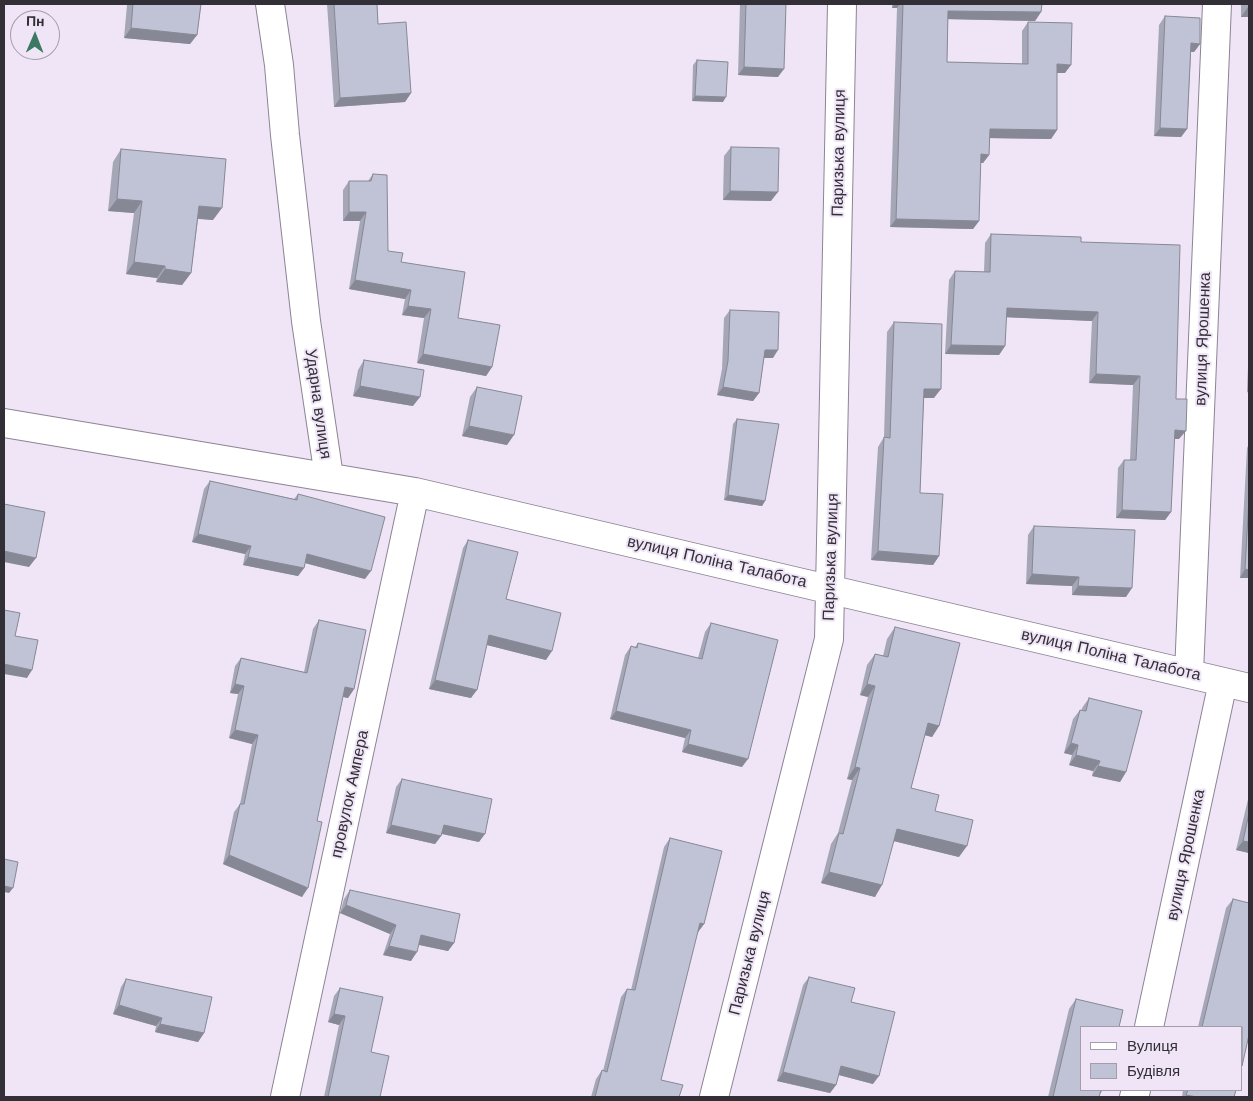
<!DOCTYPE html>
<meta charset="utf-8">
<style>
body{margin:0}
#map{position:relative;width:1253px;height:1101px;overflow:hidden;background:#efe5f7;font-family:"Work Sans",sans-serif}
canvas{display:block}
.frame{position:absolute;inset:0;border:5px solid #332f36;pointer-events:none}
.legend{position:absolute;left:1080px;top:1026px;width:162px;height:65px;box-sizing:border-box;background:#efe5f7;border:1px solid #a49caa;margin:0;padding:6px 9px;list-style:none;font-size:15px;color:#332f36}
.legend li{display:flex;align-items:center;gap:10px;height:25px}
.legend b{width:25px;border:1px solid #a49caa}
.north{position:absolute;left:10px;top:10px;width:50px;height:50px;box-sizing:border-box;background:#efe5f7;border:1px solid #a49caa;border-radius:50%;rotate:1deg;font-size:14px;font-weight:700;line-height:20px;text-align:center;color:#332f36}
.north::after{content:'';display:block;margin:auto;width:18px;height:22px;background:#3c7964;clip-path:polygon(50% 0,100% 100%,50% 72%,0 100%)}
</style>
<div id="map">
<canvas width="1253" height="1101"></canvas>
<div class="frame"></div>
<ul class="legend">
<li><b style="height:6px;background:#fff"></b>Вулиця</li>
<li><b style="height:14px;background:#c0c2d5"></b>Будівля</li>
</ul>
<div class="north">Пн</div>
</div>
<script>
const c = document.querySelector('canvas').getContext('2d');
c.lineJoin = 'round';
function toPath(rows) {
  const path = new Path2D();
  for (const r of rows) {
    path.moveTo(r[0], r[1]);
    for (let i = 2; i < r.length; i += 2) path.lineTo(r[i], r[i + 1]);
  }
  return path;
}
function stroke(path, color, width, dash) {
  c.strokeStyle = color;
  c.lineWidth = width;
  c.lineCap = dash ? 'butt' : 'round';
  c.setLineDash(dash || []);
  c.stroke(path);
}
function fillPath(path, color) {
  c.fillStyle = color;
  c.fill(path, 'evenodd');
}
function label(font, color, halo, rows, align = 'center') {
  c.font = font + ' "Work Sans",sans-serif';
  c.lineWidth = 4;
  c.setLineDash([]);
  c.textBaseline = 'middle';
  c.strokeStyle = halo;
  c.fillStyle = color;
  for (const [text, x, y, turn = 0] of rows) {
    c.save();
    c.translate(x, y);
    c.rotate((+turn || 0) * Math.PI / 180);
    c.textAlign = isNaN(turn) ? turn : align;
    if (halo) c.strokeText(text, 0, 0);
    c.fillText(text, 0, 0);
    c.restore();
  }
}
const minor = toPath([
 [270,4,279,65,285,135,306,321,329,477],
 [4,423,415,492,1249,688],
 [1189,673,1217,4],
 [1149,1027,1223,682],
 [285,1097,415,492],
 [714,1097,829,639,842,4],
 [1134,1097,1136,1090]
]);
const wall = toPath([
 [129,4,201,4,197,35,190,44,124,38,127,5],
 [327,4,377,4,378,24,411,93,405,102,334,107],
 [740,4,786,4,778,77,738,75],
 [892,4,1042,4,1041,12,1035,21,948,19,947,62,1022,64,1022,31,1028,22,1065,73,1057,73,1057,130,1051,139,990,138,989,155,983,163,980,163,979,221,973,229,890,227,897,8,892,8],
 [1241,4,1249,4,1249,17,1241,17],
 [1165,16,1200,44,1194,52,1191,52,1187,129,1181,137,1154,136,1159,25],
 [697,60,723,102,692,101,693,65],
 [731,147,771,201,723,200,724,156],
 [121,149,213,220,198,219,191,273,182,285,156,282,157,278,126,274,134,213,108,211,113,162],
 [373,174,388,251,401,262,458,318,492,367,486,376,417,363,424,318,402,315,405,299,349,289,360,221,343,221,343,190,349,181,368,181],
 [991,234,1081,242,1176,399,1179,439,1174,439,1171,512,1165,520,1116,518,1118,468,1124,460,1130,460,1133,385,1089,383,1092,321,1006,317,1005,346,999,355,945,354,949,280,955,271,984,272,985,243],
 [730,310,773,358,764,358,759,393,753,401,717,395,722,369,724,318],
 [894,322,934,398,924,398,920,493,939,556,933,565,871,560,878,447,884,437,887,332],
 [1249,343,1249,393,1247,392],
 [364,360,413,406,353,396,358,370],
 [477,387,507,445,462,436,470,397],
 [737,419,765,501,762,506,724,500,733,424],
 [1249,444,1249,578,1240,578,1247,448],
 [210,481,294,499,298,494,365,579,305,563,304,568,298,576,243,565,245,554,192,542,204,489],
 [1034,526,1126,597,1072,595,1072,586,1026,584,1028,535],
 [468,540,546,660,487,645,471,698,429,689,463,548],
 [319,620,354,689,348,698,343,697,317,821,302,897,223,864,234,812,240,804,252,744,229,738,238,694,230,693,235,666,241,658,304,672,313,629],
 [711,623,742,767,682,752,685,738,610,719,625,655,631,646,635,647,638,643,698,658,705,632],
 [895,627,939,726,932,737,925,735,911,788,935,811,959,857,894,841,875,897,821,883,831,844,838,833,852,780,847,779,868,697,860,695,867,665,875,654,883,656,887,639],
 [1089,698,1126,772,1120,782,1092,776,1093,771,1069,765,1072,755,1064,753,1073,719,1080,710,1082,710,1082,708],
 [402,779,479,842,442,834,441,836,435,844,386,833,396,787],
 [1249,795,1249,853,1236,850],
 [670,838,704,924,698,932,697,932,661,1080,679,1097,591,1097,596,1079,602,1070,603,1071,621,997,627,989,631,990,664,847],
 [350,890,454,943,448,951,419,945,411,961,383,955,390,934,340,913,344,899],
 [1233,899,1242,1027,1198,1027,1226,908],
 [809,977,873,1084,839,1075,836,1085,830,1093,777,1081,803,985],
 [126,979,204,1033,198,1042,155,1032,156,1026,113,1014,121,987],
 [340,988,371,1052,380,1097,324,1097,339,1025,328,1022,334,996],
 [1076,999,1082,1090,1103,1090,1100,1094,1099,1097,1048,1097,1069,1009],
 [1183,1090,1236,1090,1234,1097,1182,1097]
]);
const shadedWall = toPath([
 [895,4,900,4,897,8,892,8],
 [1248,7,1249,7,1249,17,1241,17],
 [948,11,1041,12,1035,21,942,19],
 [131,28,197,35,190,44,124,38],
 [1191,43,1200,44,1194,52,1185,51],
 [1057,64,1071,65,1065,73,1051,73],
 [744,67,784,69,778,77,738,75],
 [411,93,405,102,334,107,340,98],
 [695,96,726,97,723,102,692,101],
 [1160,128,1187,129,1181,137,1154,136],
 [990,129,1057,130,1051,139,984,138],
 [981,154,989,155,983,163,975,163],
 [730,191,778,192,771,201,723,200],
 [117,199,142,201,134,213,108,211],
 [199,206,222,208,213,220,191,218],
 [349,212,366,212,360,221,343,221],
 [896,219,979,221,973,229,890,227],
 [134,262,165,266,157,278,126,274],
 [165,269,191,273,182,285,156,282],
 [355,280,411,290,405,299,349,289],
 [408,306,431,309,424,318,402,315],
 [1007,308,1098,312,1092,321,1000,317],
 [951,345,1005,346,999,355,945,354],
 [765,350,778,350,773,358,760,358],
 [423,354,492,367,486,376,417,363],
 [1096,374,1140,376,1133,385,1089,383],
 [360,386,420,397,413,406,353,396],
 [723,387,759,393,753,401,717,395],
 [924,389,941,389,934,398,917,398],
 [469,426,514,435,507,445,462,436],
 [1175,430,1186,431,1179,439,1169,439],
 [728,495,765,501,762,506,724,500],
 [1122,510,1171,512,1165,520,1116,518],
 [198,534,251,546,245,554,192,542],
 [4,551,36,558,29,567,4,562],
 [878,551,939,556,933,565,871,560],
 [307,554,371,571,365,579,301,562],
 [248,557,304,568,298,576,243,565],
 [1245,569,1249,570,1249,578,1240,578],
 [1032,574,1079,577,1072,586,1026,584],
 [1078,586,1132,588,1126,597,1072,595],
 [489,635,552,651,546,660,483,644],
 [4,664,32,670,27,678,4,674],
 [435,680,477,690,471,698,429,689],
 [235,684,244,686,238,694,230,693],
 [867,684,875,686,868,697,860,695],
 [345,687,354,689,348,698,339,696],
 [616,711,691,730,685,738,610,719],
 [928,723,939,726,932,737,920,734],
 [235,730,258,735,252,744,229,738],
 [1071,743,1078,745,1072,755,1064,753],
 [688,744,748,759,742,767,682,752],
 [1076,755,1100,761,1093,771,1069,765],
 [1098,766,1126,772,1120,782,1092,776],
 [855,767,860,768,852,780,847,779],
 [391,825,441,836,435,844,386,833],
 [444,825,485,834,479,842,438,833],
 [897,829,967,846,959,857,889,840],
 [1243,841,1249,842,1249,853,1236,850],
 [229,855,308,888,302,897,223,864],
 [829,872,882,885,875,897,821,883],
 [4,886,13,888,9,893,4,892],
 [346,905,396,925,390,934,340,913],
 [700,923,704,924,698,932,694,931],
 [421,935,454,943,448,951,415,944],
 [389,946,417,952,411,961,383,955],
 [119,1005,162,1018,156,1026,113,1014],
 [334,1014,345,1016,339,1025,328,1022],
 [160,1024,204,1033,198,1042,155,1032],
 [841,1066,879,1076,873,1084,835,1074],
 [783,1072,836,1085,830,1093,777,1081],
 [1186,1095,1197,1097,1185,1097]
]);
const building = toPath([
 [133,4,201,4,197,35,131,28,133,4],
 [334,4,377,4,378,24,406,22,411,93,340,98,334,4],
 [746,4,786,4,784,69,744,67,746,4],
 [903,4,1042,4,1041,12,948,11,947,62,1028,64,1028,22,1072,23,1071,65,1057,64,1057,130,990,129,989,155,981,154,979,221,896,219,903,4],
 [1165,16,1200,18,1200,44,1191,43,1187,129,1160,128,1165,16],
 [697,60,728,62,726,97,695,96,697,60],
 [731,147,779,148,778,192,730,191,731,147],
 [121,149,226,159,222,208,199,206,191,273,165,269,165,266,134,262,142,201,117,199,121,149],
 [373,174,387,175,388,251,403,253,401,262,465,272,458,318,500,325,492,367,423,354,431,309,408,306,411,290,355,280,366,212,349,212,349,181,371,181,373,174],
 [991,234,1081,237,1081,242,1180,245,1176,399,1187,399,1186,431,1175,430,1171,512,1122,510,1124,460,1136,460,1140,376,1096,374,1098,312,1007,308,1005,346,951,345,955,271,990,272,991,234],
 [730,310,779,312,778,350,765,350,759,393,723,387,728,361,730,310],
 [894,322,942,324,941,389,924,389,920,493,943,494,939,556,878,551,884,437,890,438,894,322],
 [364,360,424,370,420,397,360,386,364,360],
 [477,387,522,396,514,435,469,426,477,387],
 [737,419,779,424,765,501,728,495,737,419],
 [210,481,297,500,298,494,385,517,371,571,307,554,304,568,248,557,251,546,198,534,210,481],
 [1249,498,1249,570,1245,569,1249,498],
 [4,504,45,512,36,558,4,551,4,504],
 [1034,526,1135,530,1132,588,1078,586,1079,577,1032,574,1034,526],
 [468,540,518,552,506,599,561,613,552,651,489,635,477,690,435,680,468,540],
 [4,610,20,613,15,636,38,640,32,670,4,664,4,610],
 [319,620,366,630,354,689,345,687,317,821,322,822,308,888,229,855,240,804,244,804,258,735,235,730,244,686,235,684,241,658,307,673,319,620],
 [711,623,778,640,748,759,688,744,691,730,616,711,631,646,637,648,638,643,702,659,711,623],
 [895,627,960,643,939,726,928,723,911,788,939,795,935,811,973,820,967,846,897,829,882,885,829,872,839,833,843,834,860,768,855,767,875,686,867,684,875,654,888,657,895,627],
 [1089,698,1142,711,1126,772,1098,766,1100,761,1076,755,1078,745,1071,743,1080,710,1086,711,1089,698],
 [402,779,492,799,485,834,444,825,441,836,391,825,402,779],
 [1249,813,1249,842,1243,841,1249,813],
 [670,838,722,851,704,924,700,923,661,1080,683,1085,679,1097,595,1097,602,1070,607,1072,627,989,635,990,670,838],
 [4,859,18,862,13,888,4,886,4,859],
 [350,890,460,914,454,943,421,935,417,952,389,946,396,925,346,905,350,890],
 [1233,899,1249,903,1249,1035,1242,1066,1242,1027,1202,1027,1233,899],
 [809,977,855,988,851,1002,895,1012,879,1076,841,1066,836,1085,783,1072,809,977],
 [126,979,212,997,204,1033,160,1024,162,1018,119,1005,126,979],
 [340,988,383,997,371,1052,389,1056,380,1097,328,1097,345,1016,334,1014,340,988],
 [1076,999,1123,1010,1119,1027,1082,1027,1082,1090,1101,1090,1099,1097,1053,1097,1076,999],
 [1188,1090,1236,1090,1234,1097,1197,1097,1186,1095,1188,1090]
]);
const streetNames = [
 ["Паризька вулиця",839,153,-89],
 ["вулиця Ярошенка",1203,339,-88],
 ["Ударна вулиця",318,404,82],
 ["Паризька вулиця",831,557,-88],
 ["вулиця Поліна Талабота",717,562,13],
 ["вулиця Поліна Талабота",1111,655,13],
 ["провулок Ампера",350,794,-78],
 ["вулиця Ярошенка",1186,855,-78],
 ["Паризька вулиця",750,953,-76]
];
stroke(minor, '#8d8494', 30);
stroke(minor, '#fff', 28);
fillPath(wall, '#a5a7b7');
fillPath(shadedWall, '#868895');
fillPath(building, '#c0c2d5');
stroke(building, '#868895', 1);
label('16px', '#332f36', '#efe5f7', streetNames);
</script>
